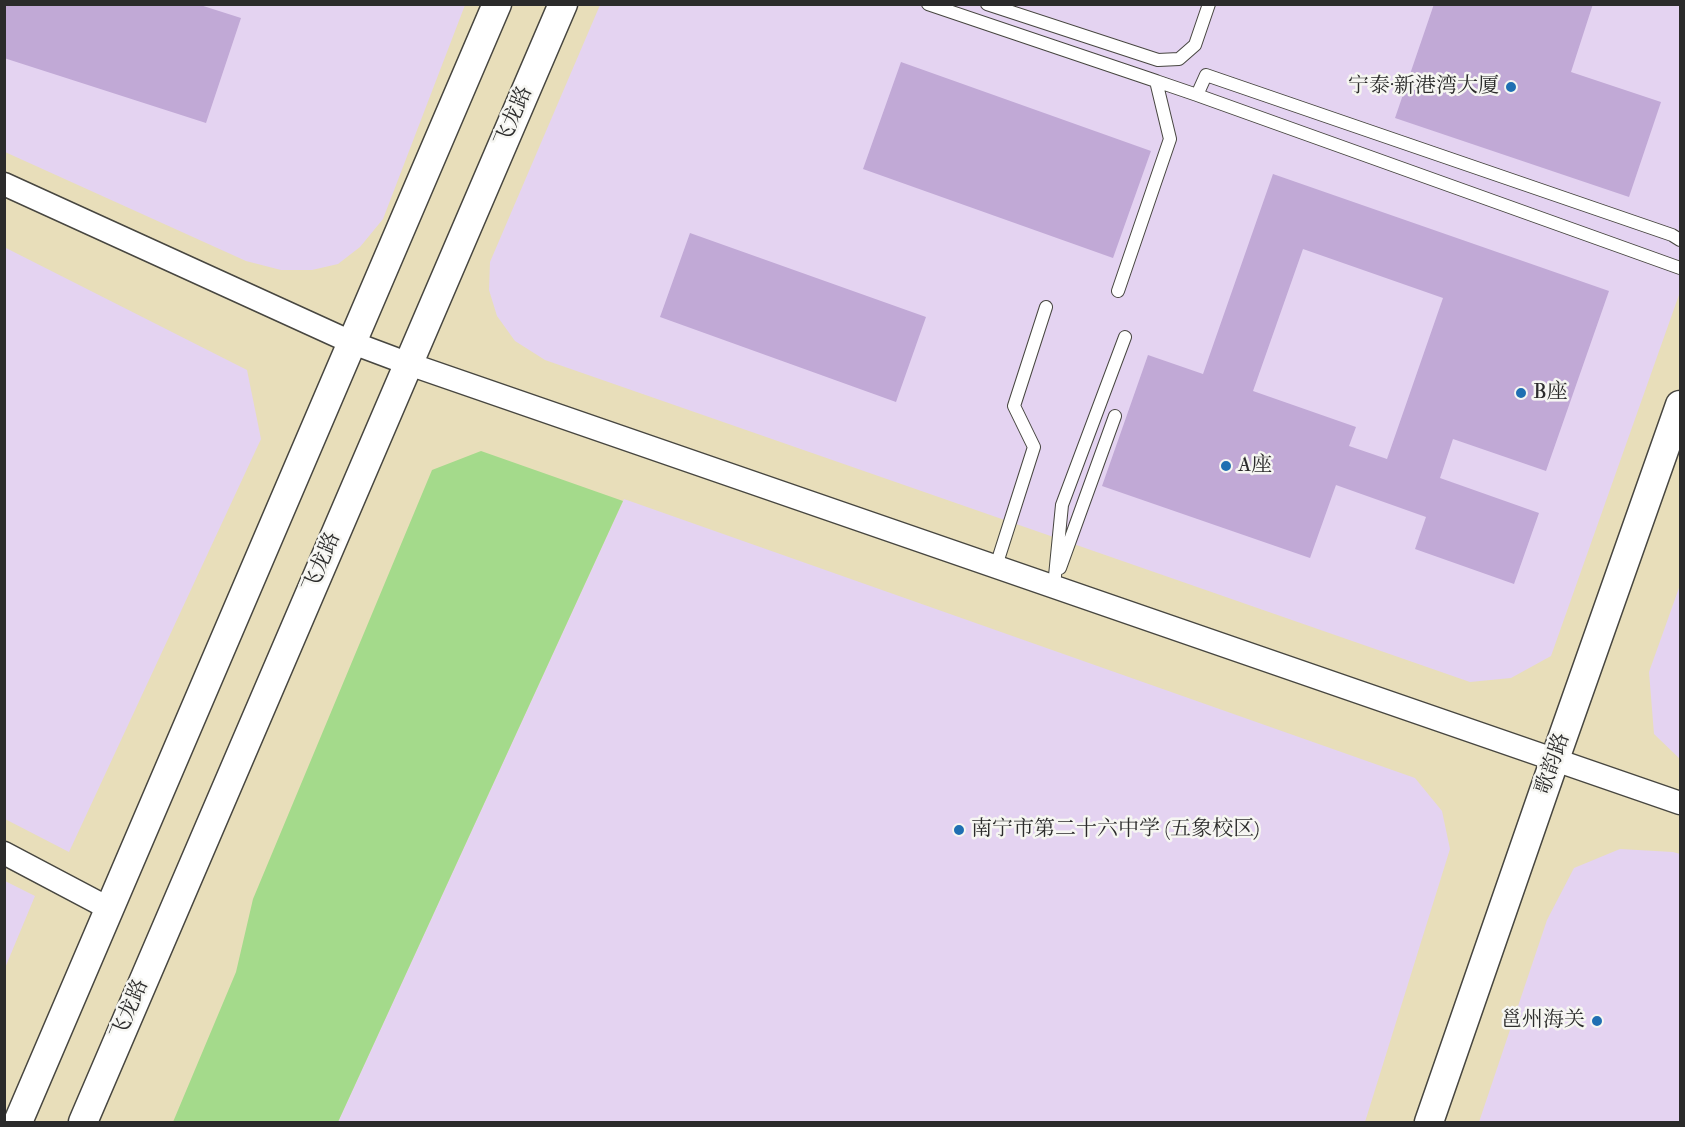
<!DOCTYPE html>
<meta charset="utf-8">
<style>
body{margin:0}
#map{position:relative;width:1685px;height:1127px;overflow:hidden;background:#e8deba;font-family:"IM FELL Double Pica",serif}
canvas{display:block}
.frame{position:absolute;inset:0;border:6px solid #2b2b2b;pointer-events:none}
</style>
<div id="map">
<canvas width="1685" height="1127"></canvas>
<div class="frame"></div>
</div>
<script>
const c = document.querySelector('canvas').getContext('2d');
c.lineJoin = 'round';
function fillPath(path, color) {
  c.fillStyle = color;
  c.fill(path, 'evenodd');
}
function toPath(rows) {
  const path = new Path2D();
  for (const r of rows) {
    path.moveTo(r[0], r[1]);
    for (let i = 2; i < r.length; i += 2) path.lineTo(r[i], r[i + 1]);
  }
  return path;
}
function stroke(path, color, width, dash) {
  c.strokeStyle = color;
  c.lineWidth = width;
  c.lineCap = dash ? 'butt' : 'round';
  c.setLineDash(dash || []);
  c.stroke(path);
}
function label(font, color, halo, rows, align = 'center') {
  c.font = font + ' "IM FELL Double Pica","Noto Serif SC",serif';
  c.lineWidth = 5;
  c.setLineDash([]);
  c.textBaseline = 'middle';
  c.strokeStyle = halo;
  c.fillStyle = color;
  for (const [text, x, y, turn = 0] of rows) {
    c.save();
    c.translate(x, y);
    c.rotate((+turn || 0) * Math.PI / 180);
    c.textAlign = isNaN(turn) ? turn : align;
    if (halo) c.strokeText(text, 0, 0);
    c.fillText(text, 0, 0);
    c.restore();
  }
}
const built = toPath([
 [4,5,465,5,383,219,360,247,338,264,312,270,281,270,246,261,5,152],
 [600,5,1680,5,1680,292,1551,656,1511,678,1470,682,545,360,515,341,497,316,489,290,490,262],
 [4,247,247,370,261,439,69,852,5,819],
 [624,499,1415,778,1442,811,1450,849,1365,1122,338,1122],
 [1680,585,1680,759,1654,734,1649,672],
 [1620,849,1673,852,1680,854,1680,1122,1479,1122,1547,920,1574,868],
 [5,881,35,896,5,968]
]);
const green = toPath([
 [481,451,623,501,338,1122,173,1122,236,972,253,899,432,470]
]);
const building = toPath([
 [4,4,197,4,241,18,206,123,4,58],
 [1434,4,1593,4,1571,72,1661,102,1629,197,1395,118],
 [901,62,1151,151,1113,258,863,169],
 [1273,174,1609,291,1546,471,1453,439,1440,478,1539,513,1514,584,1415,549,1426,517,1336,485,1310,558,1102,486,1148,355,1203,374],
 [1303,249,1443,298,1387,459,1349,446,1356,427,1253,391],
 [690,233,926,317,896,402,660,317]
]);
const service = toPath([
 [928,4,1156,81,1170,139,1118,291],
 [987,4,1158,60,1179,59,1195,45,1209,4],
 [1156,81,1197,95,1206,75,1672,235,1680,240],
 [1197,95,1680,268],
 [996,566,1034,447,1014,406,1046,307],
 [1060,568,1115,416],
 [1054,586,1062,505,1125,337]
]);
const minor = toPath([
 [4,184,353,343,409,364,1680,803],
 [4,853,110,909]
]);
const tertiary = toPath([
 [18,1122,497,4],
 [83,1122,563,4],
 [1429,1122,1555,759,1680,405]
]);
const markers = [
 [1511,87,6,"#1f6fb2"],
 [1521,393,6,"#1f6fb2"],
 [1226,466,6,"#1f6fb2"],
 [959,830,6,"#1f6fb2"],
 [1597,1021,6,"#1f6fb2"]
];
const poiNames = [
 ["宁泰·新港湾大厦",1499,87,"right"],
 ["B座",1533,393],
 ["A座",1238,466],
 ["南宁市第二十六中学 (五象校区)",971,830],
 ["邕州海关",1585,1021,"right"]
];
const streetNames = [
 ["飞龙路",515,117,-67],
 ["飞龙路",323,563,-67],
 ["歌韵路",1554,764,-71],
 ["飞龙路",131,1010,-67]
];
fillPath(built, '#e4d3f1');
fillPath(green, '#a4da8b');
fillPath(building, '#c1a9d6');
stroke(service, '#474640', 14);
stroke(minor, '#474640', 25);
stroke(tertiary, '#474640', 31);
stroke(service, '#fff', 12);
stroke(minor, '#fff', 22);
stroke(tertiary, '#fff', 28);
for (const [x, y, r, color] of markers) {
  const dot = new Path2D();
  dot.arc(x, y, r, 0, 2 * Math.PI);
  c.fillStyle = color;
  c.fill(dot);
  stroke(dot, '#f6f6f2', 2);
}
label('21px', '#2b2b2b', '#f6f6f2', poiNames, 'left');
label('21px', '#2b2b2b', '#f6f6f2', streetNames);
</script>
